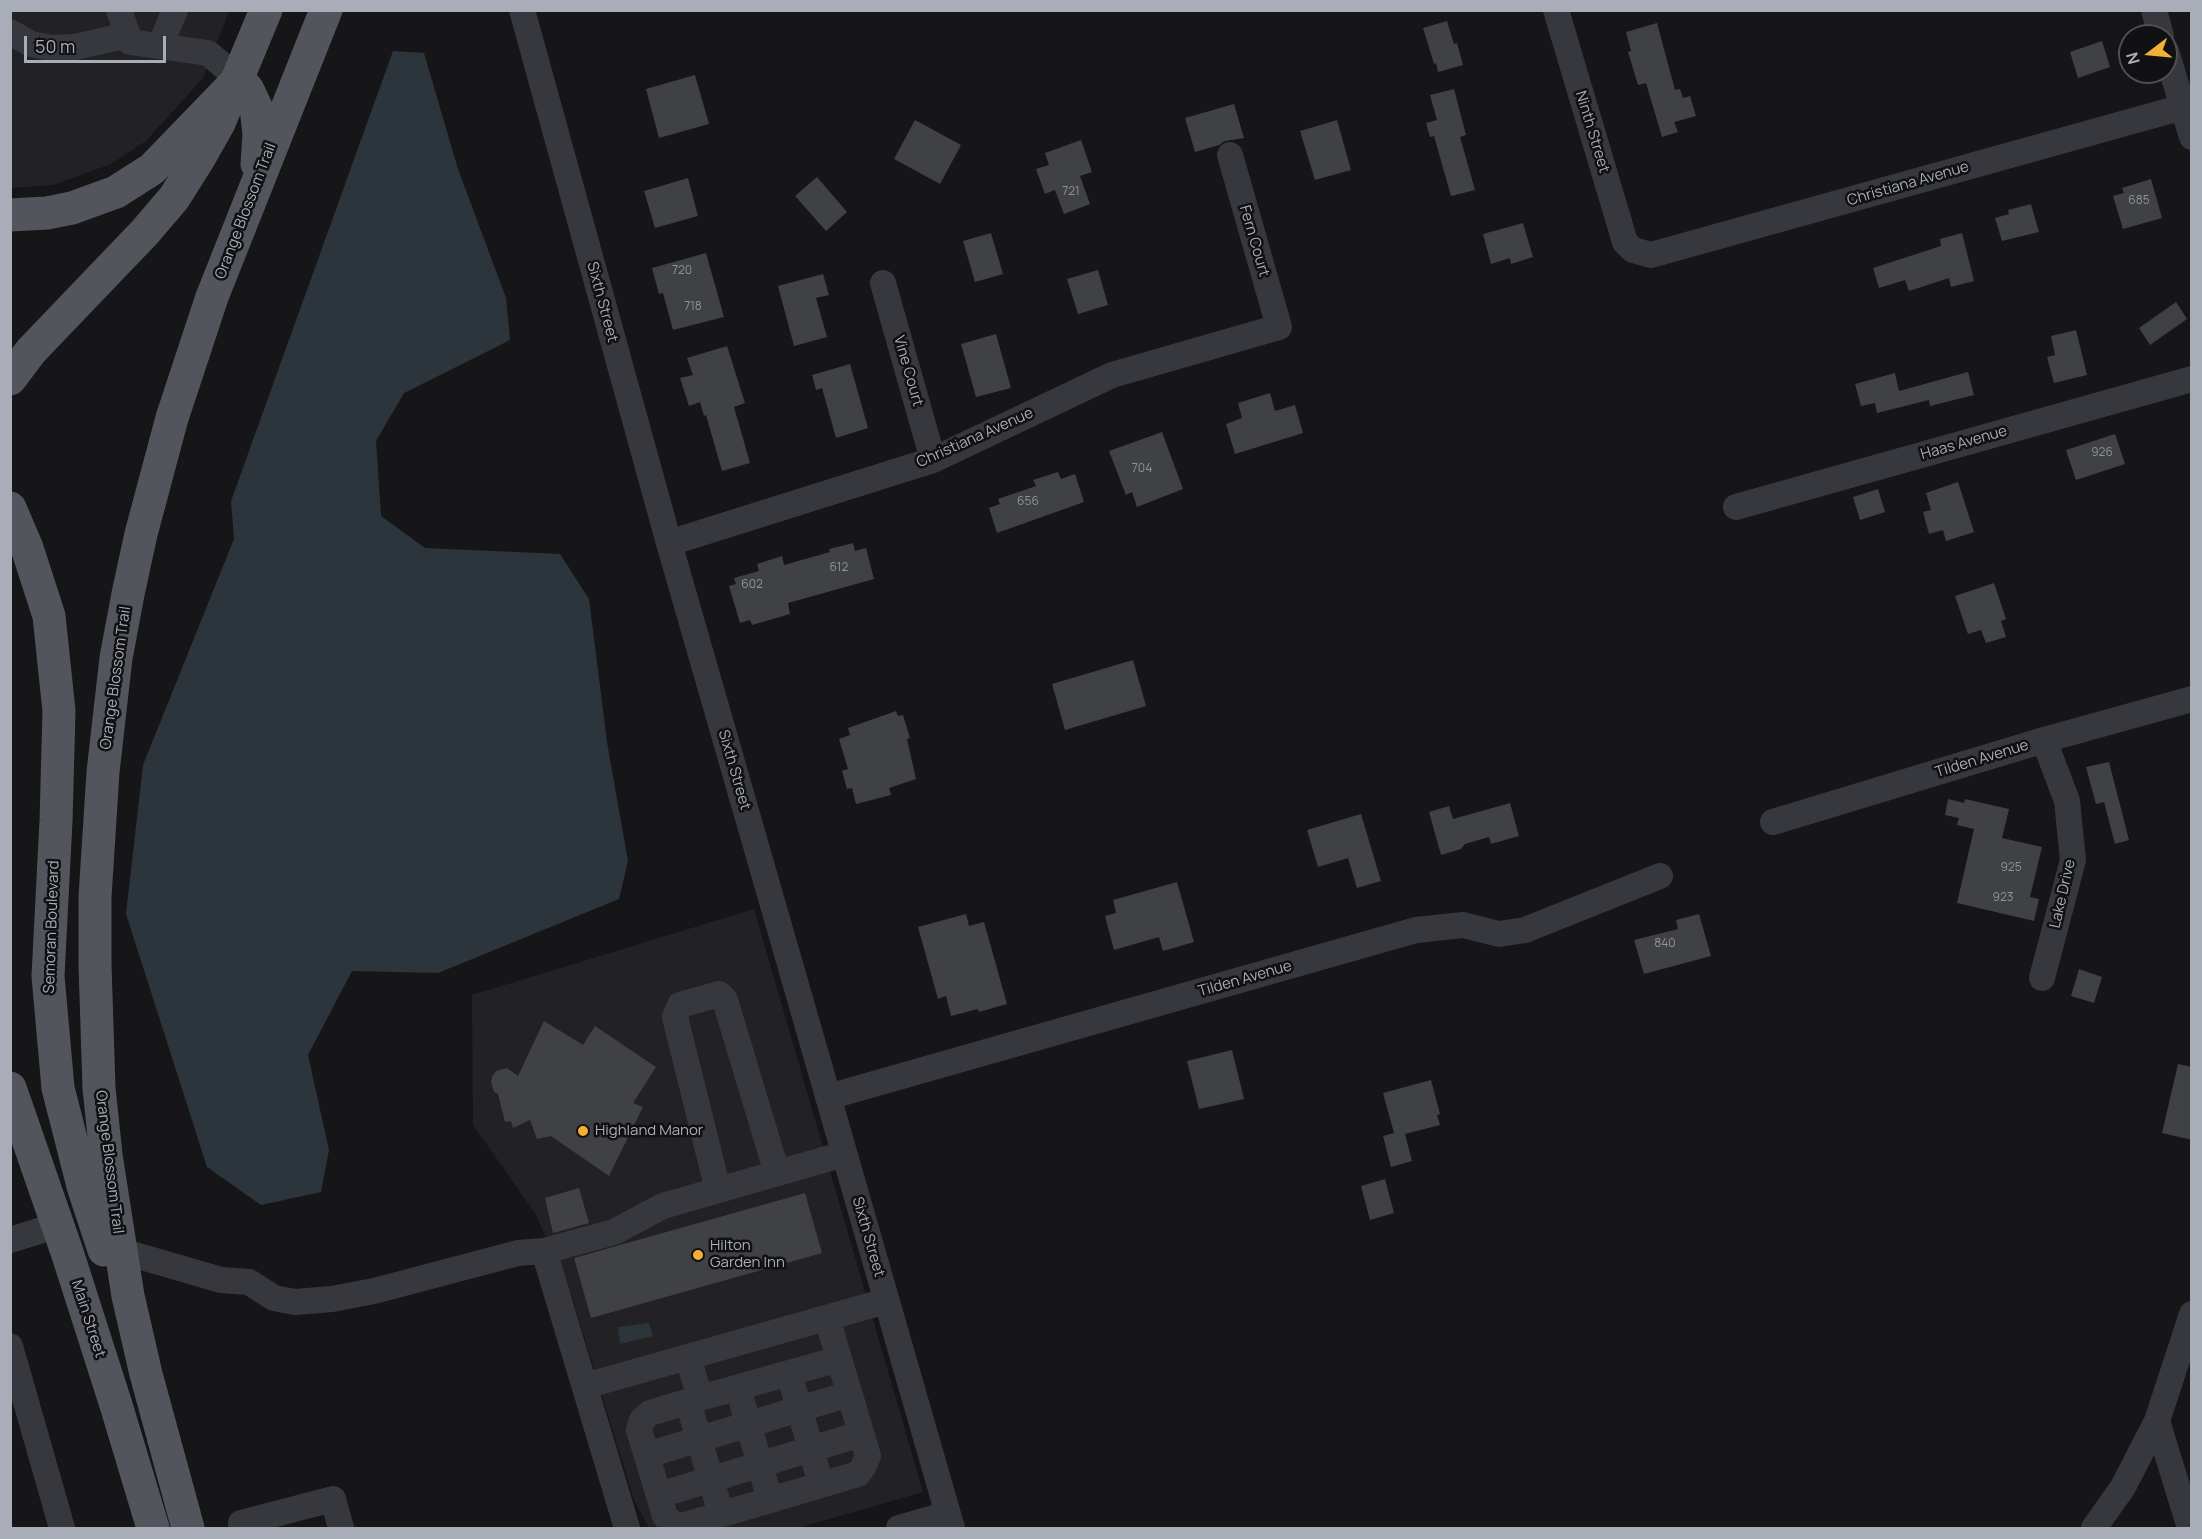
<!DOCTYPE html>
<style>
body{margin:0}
#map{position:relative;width:2202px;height:1539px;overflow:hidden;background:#161618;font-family:Manrope,sans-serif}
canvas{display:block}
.frame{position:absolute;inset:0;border:12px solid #a8adb8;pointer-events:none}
.north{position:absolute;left:2118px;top:24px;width:60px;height:60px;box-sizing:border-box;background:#111113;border:2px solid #4d4f55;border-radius:50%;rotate:254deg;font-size:16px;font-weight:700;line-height:24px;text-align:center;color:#a8adb8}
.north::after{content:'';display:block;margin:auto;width:21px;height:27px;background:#f2b134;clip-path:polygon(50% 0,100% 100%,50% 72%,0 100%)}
.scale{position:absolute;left:24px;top:36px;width:142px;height:27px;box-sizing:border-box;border:3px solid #a8adb8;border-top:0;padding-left:8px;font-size:18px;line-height:21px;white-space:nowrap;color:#a8adb8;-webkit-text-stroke:4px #111113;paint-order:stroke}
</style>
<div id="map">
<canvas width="2202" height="1539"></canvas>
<div class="frame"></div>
<div class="north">N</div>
<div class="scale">50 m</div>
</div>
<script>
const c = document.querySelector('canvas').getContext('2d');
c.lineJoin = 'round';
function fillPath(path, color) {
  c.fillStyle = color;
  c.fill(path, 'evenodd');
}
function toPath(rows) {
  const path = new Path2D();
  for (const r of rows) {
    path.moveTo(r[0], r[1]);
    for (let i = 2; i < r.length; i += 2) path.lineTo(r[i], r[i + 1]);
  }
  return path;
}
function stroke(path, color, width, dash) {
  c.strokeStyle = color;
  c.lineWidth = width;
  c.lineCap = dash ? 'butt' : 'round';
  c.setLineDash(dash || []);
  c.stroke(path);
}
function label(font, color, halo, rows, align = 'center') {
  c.font = font + ' Manrope,sans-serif';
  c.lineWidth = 5;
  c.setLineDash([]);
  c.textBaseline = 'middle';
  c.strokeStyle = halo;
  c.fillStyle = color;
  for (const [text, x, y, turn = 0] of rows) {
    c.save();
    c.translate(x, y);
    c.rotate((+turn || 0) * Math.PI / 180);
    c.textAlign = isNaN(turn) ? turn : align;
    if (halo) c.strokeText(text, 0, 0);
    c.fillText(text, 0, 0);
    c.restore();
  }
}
const built = toPath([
 [11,11,229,11,203,78,146,141,111,164,53,185,11,188],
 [754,909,923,1492,798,1528,649,1528,634,1500,572,1297,535,1213,473,1125,472,995]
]);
const water = toPath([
 [393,51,424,53,458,169,506,298,510,340,404,393,376,441,381,516,425,548,560,554,589,599,607,742,628,861,619,899,438,973,352,971,308,1055,329,1150,321,1192,261,1205,207,1167,126,914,143,765,234,539,231,501],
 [649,1323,653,1336,620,1344,618,1327]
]);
const building = toPath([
 [1447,21,1454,44,1457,43,1463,65,1438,72,1436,63,1434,64,1423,28],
 [1657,23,1675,90,1680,89,1683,98,1690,96,1696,116,1674,122,1678,132,1662,137,1646,83,1638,85,1628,52,1631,51,1626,32],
 [2102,41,2110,67,2078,78,2070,52],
 [695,75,709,124,659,138,646,89],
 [1454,89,1466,135,1460,137,1475,190,1451,196,1434,136,1430,137,1426,123,1437,120,1430,95],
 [1234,104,1244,138,1225,141,1219,145,1195,152,1185,118],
 [915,120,961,145,940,184,894,159],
 [1337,120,1351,170,1315,180,1300,131],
 [1081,140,1092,172,1080,176,1090,204,1064,214,1055,190,1045,194,1036,169,1049,165,1045,153],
 [817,177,847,212,826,231,795,196],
 [688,178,698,216,655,228,644,191],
 [2151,179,2162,218,2123,229,2113,196,2124,193,2122,188],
 [2031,204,2039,232,2002,241,1995,218,2009,214,2008,210],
 [1523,223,1533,257,1511,264,1510,258,1491,264,1483,234],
 [991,233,1003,274,975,282,963,241],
 [1962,233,1974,281,1951,287,1949,278,1909,291,1905,280,1879,288,1873,268,1941,246,1940,239],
 [706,253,724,317,673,330,663,293,659,294,652,268],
 [1098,270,1108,305,1078,314,1067,279],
 [823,274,829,295,816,298,827,337,794,346,778,286],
 [2176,302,2187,319,2150,345,2139,328],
 [2076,330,2087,375,2054,383,2047,357,2055,355,2051,336],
 [996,334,1011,388,976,397,961,344],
 [727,346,745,403,734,407,750,463,722,471,706,415,704,416,700,402,689,406,680,378,693,375,687,358],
 [850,364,868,428,836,438,822,388,816,390,812,375],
 [1968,372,1974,395,1930,406,1929,400,1877,413,1875,403,1861,406,1855,384,1895,373,1899,391],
 [1270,393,1275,411,1295,405,1303,433,1235,454,1226,424,1242,418,1238,403],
 [1162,432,1183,489,1137,507,1132,492,1126,495,1109,451],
 [2115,434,2125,464,2076,480,2066,450],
 [1058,472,1061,479,1075,474,1084,502,997,533,989,508,1000,504,998,499,1036,486,1033,480],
 [1958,482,1974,532,1946,541,1943,530,1929,534,1923,512,1931,510,1926,493],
 [1878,489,1885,512,1860,520,1853,497],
 [853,543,855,551,866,548,874,579,788,603,790,614,752,625,750,620,740,623,729,586,736,584,734,578,759,571,757,564,782,556,784,565,830,552,829,549],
 [1994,583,2006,619,2001,621,2006,637,1986,643,1981,630,1968,634,1955,596],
 [1133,660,1146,706,1065,730,1052,684],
 [896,711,898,716,903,715,910,738,907,739,916,779,889,788,891,795,856,804,852,788,847,789,842,771,848,769,839,739,850,735,848,728],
 [2109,762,2129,840,2115,844,2104,802,2096,804,2086,767],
 [1948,799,1964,803,1965,799,2009,809,2002,838,2042,847,2030,897,2039,899,2034,921,1957,903,1974,829,1957,825,1959,818,1945,815],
 [1510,803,1519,836,1491,844,1489,837,1465,844,1461,849,1441,855,1429,812,1449,806,1453,819],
 [1361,814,1381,881,1357,888,1348,858,1318,867,1307,830],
 [1177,882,1194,942,1163,951,1159,937,1114,950,1105,916,1116,913,1113,900],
 [966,914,969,926,984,922,1007,1004,979,1012,978,1009,951,1016,946,996,938,999,918,927],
 [1699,914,1711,956,1644,974,1634,940,1678,929,1676,920],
 [2079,969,2102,977,2094,1003,2071,996],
 [544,1021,583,1045,595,1026,656,1067,633,1103,643,1107,609,1176,551,1136,537,1139,530,1120,513,1128,511,1121,505,1122,498,1094,494,1092,491,1082,492,1077,496,1071,507,1068,518,1076],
 [1232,1050,1244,1099,1199,1109,1187,1061],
 [2178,1064,2192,1067,2192,1140,2162,1133],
 [1431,1080,1440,1114,1437,1115,1440,1125,1405,1134,1412,1161,1391,1167,1383,1136,1394,1133,1383,1093],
 [1385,1179,1394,1213,1370,1220,1361,1186],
 [579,1188,589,1223,553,1233,545,1198],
 [805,1193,822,1253,591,1318,574,1258]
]);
const minor = toPath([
 [119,10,130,42,208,53,239,79],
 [522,10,669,543,952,1528],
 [1556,10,1625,242,1633,250,1651,255,2183,107],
 [2154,10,2161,36],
 [10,32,31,44,52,48,75,47,128,35],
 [160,46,175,10],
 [2166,51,2192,137],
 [883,283,933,460],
 [1736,507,2192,379],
 [669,543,933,460,1112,375,1279,327,1230,155],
 [1773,822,2044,740,2192,699],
 [2042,978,2073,860,2067,801,2044,740],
 [828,1097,1416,930,1463,925,1499,934,1525,930,1660,876],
 [718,1190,675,1017,680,1005,719,994,725,1000,777,1173],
 [10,1240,58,1225],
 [121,1251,221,1280,249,1282,274,1298,295,1302,332,1299,374,1291,518,1253,544,1251],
 [10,1346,62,1528],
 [688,1357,700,1398,650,1413,642,1420,639,1430,665,1516,672,1523,682,1526,858,1474,863,1467,868,1456,827,1318],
 [789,1373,821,1484],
 [585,1386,886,1301],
 [738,1388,770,1500],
 [700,1398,839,1359],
 [688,1402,721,1514],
 [2157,1421,2190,1528],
 [647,1455,849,1394],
 [659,1495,861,1434],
 [242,1528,241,1523,333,1499,341,1528],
 [627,1528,544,1251,614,1232,663,1206,844,1154],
 [899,1528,948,1514],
 [2094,1528,2123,1487,2157,1421,2192,1314]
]);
const major = toPath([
 [10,215,47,213,72,208,116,192,152,169,239,79,248,90,256,107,259,134,257,164],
 [10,379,31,351,145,232,174,198,198,160,219,123,266,10],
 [10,508,27,548,49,616,59,711,56,821,48,976,58,1088,83,1186,104,1250],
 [10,1088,67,1252,116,1405,153,1528],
 [188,1528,146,1374,128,1296,106,1155,99,1088,95,965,95,897,103,772,116,658,128,594,141,534,172,418,212,297,326,10]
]);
const markers = [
 [583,1131,6,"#f2b134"],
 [698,1255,6,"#f2b134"]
];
const numberNames = [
 ["721",1071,192],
 ["685",2139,201],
 ["720",682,271],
 ["718",693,307],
 ["926",2102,453],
 ["704",1142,469],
 ["656",1028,502],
 ["612",839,568],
 ["602",752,585],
 ["925",2011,868],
 ["923",2003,898],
 ["840",1665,944]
];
const streetNames = [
 ["Ninth Street",1592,132,73],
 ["Christiana Avenue",1908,184,-16],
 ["Orange Blossom Trail",246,211,-69],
 ["Fern Court",1254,241,74],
 ["Sixth Street",602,302,75],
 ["Vine Court",908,371,74],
 ["Christiana Avenue",975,438,-24],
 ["Haas Avenue",1964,443,-16],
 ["Orange Blossom Trail",116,678,-82],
 ["Tilden Avenue",1982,759,-17],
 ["Sixth Street",734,770,74],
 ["Lake Drive",2063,894,-77],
 ["Semoran Boulevard",52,927,-88],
 ["Tilden Avenue",1245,979,-16],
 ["Orange Blossom Trail",109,1162,83],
 ["Sixth Street",868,1237,74],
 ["Main Street",88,1319,72]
];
const poiNames = [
 ["Highland Manor",595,1131],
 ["Hilton",710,1246],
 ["Garden Inn",710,1263]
];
fillPath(built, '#222225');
fillPath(water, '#2c353c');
fillPath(building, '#404145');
stroke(minor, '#37383d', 26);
stroke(major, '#53555c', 33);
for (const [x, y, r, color] of markers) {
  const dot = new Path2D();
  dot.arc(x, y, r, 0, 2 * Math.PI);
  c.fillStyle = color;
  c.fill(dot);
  stroke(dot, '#111113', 2);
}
label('12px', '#8e929b', null, numberNames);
label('15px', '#a8adb8', '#111113', streetNames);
label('15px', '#a8adb8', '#111113', poiNames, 'left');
</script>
